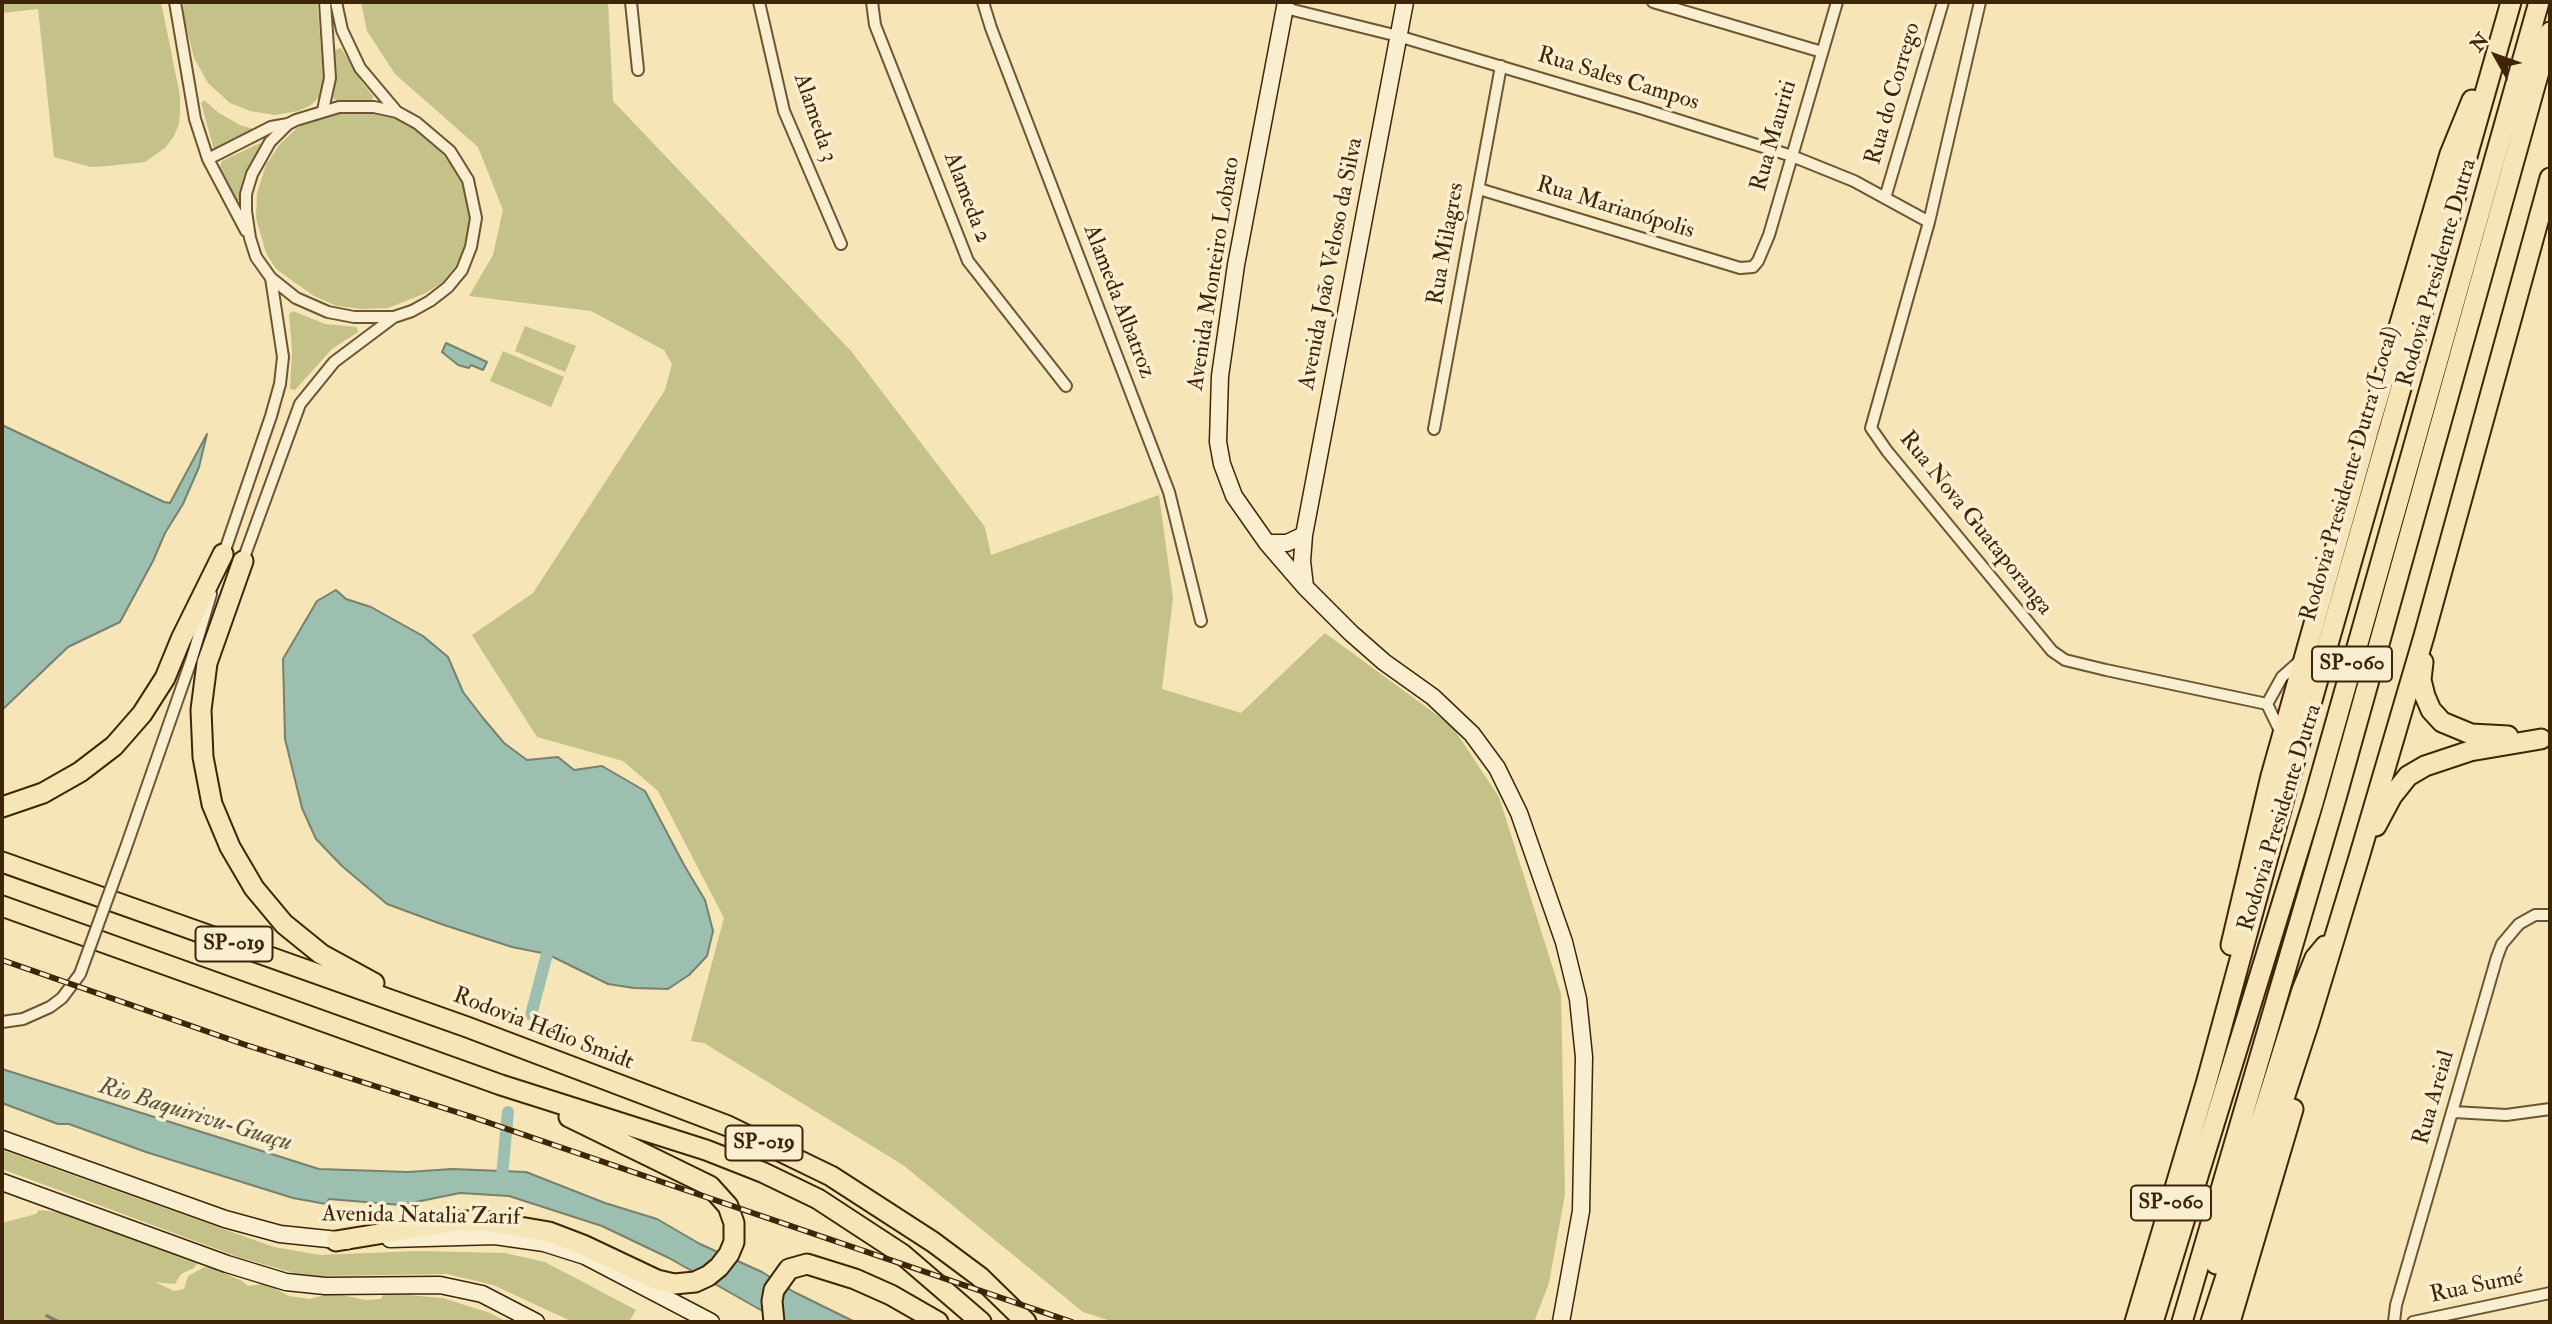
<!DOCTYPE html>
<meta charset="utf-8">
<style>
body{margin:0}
#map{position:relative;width:2552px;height:1324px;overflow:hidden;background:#f6e5b6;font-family:"IM FELL Double Pica",serif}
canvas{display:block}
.frame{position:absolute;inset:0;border:4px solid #3f2508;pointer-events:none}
.north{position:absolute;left:2461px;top:21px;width:70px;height:70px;-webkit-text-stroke:5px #f9eed0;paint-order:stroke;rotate:310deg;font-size:19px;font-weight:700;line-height:28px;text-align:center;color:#3f2508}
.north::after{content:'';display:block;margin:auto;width:24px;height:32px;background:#3f2508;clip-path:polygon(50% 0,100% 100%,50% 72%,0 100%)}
</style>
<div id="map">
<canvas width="2552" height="1324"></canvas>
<div class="frame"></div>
<div class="north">N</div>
</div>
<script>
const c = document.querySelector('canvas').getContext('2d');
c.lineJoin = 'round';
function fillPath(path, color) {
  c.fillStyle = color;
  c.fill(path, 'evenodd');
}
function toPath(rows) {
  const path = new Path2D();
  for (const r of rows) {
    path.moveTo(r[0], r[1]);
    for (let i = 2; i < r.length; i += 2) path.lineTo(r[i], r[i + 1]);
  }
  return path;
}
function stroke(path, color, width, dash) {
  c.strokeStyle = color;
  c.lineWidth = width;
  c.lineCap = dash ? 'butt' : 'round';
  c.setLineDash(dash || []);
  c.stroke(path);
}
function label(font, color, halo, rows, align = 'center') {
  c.font = font + ' "IM FELL Double Pica",serif';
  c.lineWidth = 7;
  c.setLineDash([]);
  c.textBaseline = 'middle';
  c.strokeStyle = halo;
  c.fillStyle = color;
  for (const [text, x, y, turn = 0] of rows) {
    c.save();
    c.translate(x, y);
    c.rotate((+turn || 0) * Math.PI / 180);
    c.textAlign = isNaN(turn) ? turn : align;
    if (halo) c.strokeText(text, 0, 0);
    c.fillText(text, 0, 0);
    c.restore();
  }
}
const green = toPath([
 [2,2,161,2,180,96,180,113,179,124,174,136,165,148,145,162,108,166,91,167,54,157,38,9,2,13],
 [183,2,284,2,284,4,317,2,324,83,321,95,311,105,298,111,275,115,250,111,230,103,208,83,194,58,184,18],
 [361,2,608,2,613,101,851,351,985,527,991,555,1159,495,1173,598,1162,689,1241,713,1325,633,1452,726,1499,797,1561,994,1565,1194,1549,1283,1534,1322,1114,1322,1083,1312,903,1165,704,1043,691,1041,724,918,658,791,623,761,537,737,472,635,533,593,665,390,672,364,664,350,591,311,469,296,493,255,503,210,478,147,395,74,367,31],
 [341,48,361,81,374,97,370,101,337,101,332,97,336,75,335,50],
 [204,100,219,113,240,125,253,129,254,134,219,151,214,150,201,103],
 [363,112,385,115,408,123,430,140,450,159,463,183,468,201,470,224,467,242,457,264,443,282,426,293,388,308,362,309,337,306,314,296,297,284,276,269,266,253,256,218,257,193,266,165,280,144,297,128,317,117,340,113],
 [260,143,262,146,244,176,240,200,236,201,220,167,222,161],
 [293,311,325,324,357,327,358,332,332,349,295,390,290,389,292,351,289,314],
 [525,326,576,346,565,372,515,351],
 [503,351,564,377,551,407,490,381],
 [2,1150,274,1247,320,1255,417,1251,505,1253,545,1262,636,1310,629,1322,573,1322,493,1285,447,1274,320,1276,294,1273,238,1257,2,1169],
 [39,1210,58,1212,198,1263,194,1268,181,1274,175,1284,155,1282,174,1291,184,1289,188,1276,204,1267,210,1267,242,1281,248,1286,262,1284,274,1288,289,1296,310,1299,332,1293,366,1300,381,1299,384,1293,388,1291,396,1294,443,1298,490,1313,507,1322,2,1322,2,1223,36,1214]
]);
const water = toPath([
 [446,343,487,362,483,370,471,365,469,368,458,365,442,352,446,343],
 [2,425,164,502,170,503,207,434,199,467,183,504,165,533,153,561,120,622,68,647,2,710,2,425],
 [336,590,346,599,371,607,423,636,448,657,463,692,483,718,504,743,527,760,558,757,574,770,602,766,645,791,684,865,705,900,713,931,707,956,689,975,668,989,634,988,608,984,547,954,512,947,444,925,387,904,342,866,316,839,302,808,285,739,283,659,317,601,336,590],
 [2,1069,319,1169,408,1172,452,1169,526,1172,605,1203,657,1219,700,1244,762,1272,794,1292,855,1322,782,1322,669,1258,602,1226,509,1196,460,1193,401,1205,329,1199,326,1204,293,1198,146,1152,69,1124,58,1124,2,1103,2,1069]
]);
const stream = toPath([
 [47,1316,59,1322]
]);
const canal = toPath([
 [531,1015,547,954],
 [501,1186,508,1112]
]);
const street = toPath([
 [175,2,195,119,208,159,246,231],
 [336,2,342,30,360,68,397,112,417,123,450,151,468,180,476,218,471,247,462,270,448,287,430,301,412,311,394,317,354,317,328,312,296,298,271,278,256,257,250,238,246,211,246,194,252,174,270,142,288,124,296,120,339,107,374,107,397,112],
 [631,2,638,70],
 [759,2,784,111,841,244],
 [872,2,875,25,968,261,1066,386],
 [983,2,991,28,1169,492,1201,621],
 [1653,2,1822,52],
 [1980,2,1929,222,1871,428,1887,451,2052,651,2065,660,2106,670,2267,704],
 [1285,8,1398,36,1640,108,1792,156,1854,181,1929,222],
 [323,110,330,78,325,2],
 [208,159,271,127,288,124],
 [1479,189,1740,268,1753,267,1758,261,1769,235,1837,2],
 [1885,198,1943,2],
 [1434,429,1501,66],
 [222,559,271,416,280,384,283,357,271,278],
 [242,563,300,404,334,362,394,317],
 [2267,704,2282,677,2301,660],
 [2267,704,2281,733],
 [125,850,192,658,211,594],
 [2,1022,23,1019,50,1007,62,998,80,974],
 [2454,1112,2506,1115,2550,1109],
 [2394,1322,2396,1305,2497,957,2502,944,2519,924,2535,915,2550,915],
 [2413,1322,2550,1293]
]);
const secondary = toPath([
 [1286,2,1236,265,1220,376,1218,442,1222,464,1234,496,1267,543,1305,587,1351,633,1384,662,1433,697,1472,734,1497,768,1519,813,1564,942,1578,999,1584,1057,1581,1211,1561,1322],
 [1267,543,1287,543,1304,535],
 [1305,587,1302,561,1304,535,1405,2],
 [2,1139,225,1219,280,1234,347,1241],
 [2,1182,227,1264,286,1282,325,1286,440,1285,482,1294,536,1322],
 [390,1239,495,1236,544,1243,585,1256,711,1322]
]);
const highway = toPath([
 [243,561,207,663,201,710,203,757,212,804,230,847,254,888,284,924,321,954,374,983],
 [2423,662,2421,680,2425,696,2431,710,2442,722,2471,734,2508,736],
 [2,807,43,793,80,772,114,746,142,714,165,678,181,639,223,554],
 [2376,826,2392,796,2408,776,2425,766,2470,751,2541,739],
 [2,862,467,1027,728,1126,831,1176,933,1242,980,1277,1026,1322],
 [2,906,501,1085,706,1150,762,1172,818,1199,902,1254,981,1322],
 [2231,945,2271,776,2370,425,2450,154,2472,100],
 [336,1241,457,1221,485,1221,549,1232,583,1245,657,1280,674,1284,695,1282,708,1276,719,1267,729,1254,734,1242,734,1223,728,1206,710,1186,569,1117],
 [2216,1264,2302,990,2315,958,2325,946],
 [774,1322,772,1301,774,1290,789,1269,807,1264,855,1279,891,1295,938,1322],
 [2135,1322,2206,1084,2285,795,2511,2],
 [2153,1322,2313,803,2539,2],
 [2182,1322,2336,798,2550,32],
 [2211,1322,2309,1022,2360,854,2424,636,2550,178],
 [2230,1322,2293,1109]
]);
const rail = toPath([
 [2,960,243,1044,472,1117,1072,1322]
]);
const streetBridge = toPath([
 [80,974,125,850]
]);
const shields = [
 [2352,664,80],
 [234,944,77],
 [764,1143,77],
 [2171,1203,80]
];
const shieldNames = [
 ["SP-060",2352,664],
 ["SP-019",234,944],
 ["SP-019",764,1143],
 ["SP-060",2171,1203]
];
const streetNames = [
 ["Rua Sales Campos",1618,80,17],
 ["Rua do Corrego",1894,94,-74],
 ["Alameda 3",814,118,71],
 ["Rua Mauriti",1775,136,-74],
 ["Alameda 2",966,198,69],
 ["Rua Marianópolis",1615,209,17],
 ["Rua Milagres",1447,244,-80],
 ["Avenida João Veloso da Silva",1332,264,-79],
 ["Rodovia Presidente Dutra",2438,273,-74],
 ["Avenida Monteiro Lobato",1215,274,-81],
 ["Alameda Albatroz",1118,302,69],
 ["Rodovia Presidente Dutra (Local)",2351,474,-74],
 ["Rua Nova Guataporanga",1975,524,51],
 ["Rodovia Presidente Dutra",2281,818,-73],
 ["Rodovia Hélio Smidt",543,1030,21],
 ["Rua Areial",2435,1098,-74],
 ["Avenida Natalia Zarif",421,1217,1],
 ["Rua Sumé",2477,1287,-12]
];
const waterNames = [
 ["Rio Baquirivu-Guaçu",195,1116,17]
];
fillPath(green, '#c4c288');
fillPath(water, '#9dbfb0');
stroke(water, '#77816d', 2);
stroke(stream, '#77816d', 3.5);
stroke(canal, '#9dbfb0', 12);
stroke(street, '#6d5534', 14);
stroke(secondary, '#3f2508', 19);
stroke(highway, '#3f2508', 23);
stroke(street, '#f9eed0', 10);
stroke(secondary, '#f9eed0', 16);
stroke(highway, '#f6e5b6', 19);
stroke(rail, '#3f2508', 6);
stroke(rail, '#f9eed0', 3.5, [10]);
stroke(streetBridge, '#6d5534', 14, []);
stroke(streetBridge, '#f9eed0', 10);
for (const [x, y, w] of shields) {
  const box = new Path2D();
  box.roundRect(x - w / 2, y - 17.5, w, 35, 5);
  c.fillStyle = '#f9eed0';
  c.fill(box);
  stroke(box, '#3f2508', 2);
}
label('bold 21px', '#3f2508', null, shieldNames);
label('23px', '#3f2508', '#f9eed0', streetNames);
label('italic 24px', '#5b533a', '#f9eed0', waterNames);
</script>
